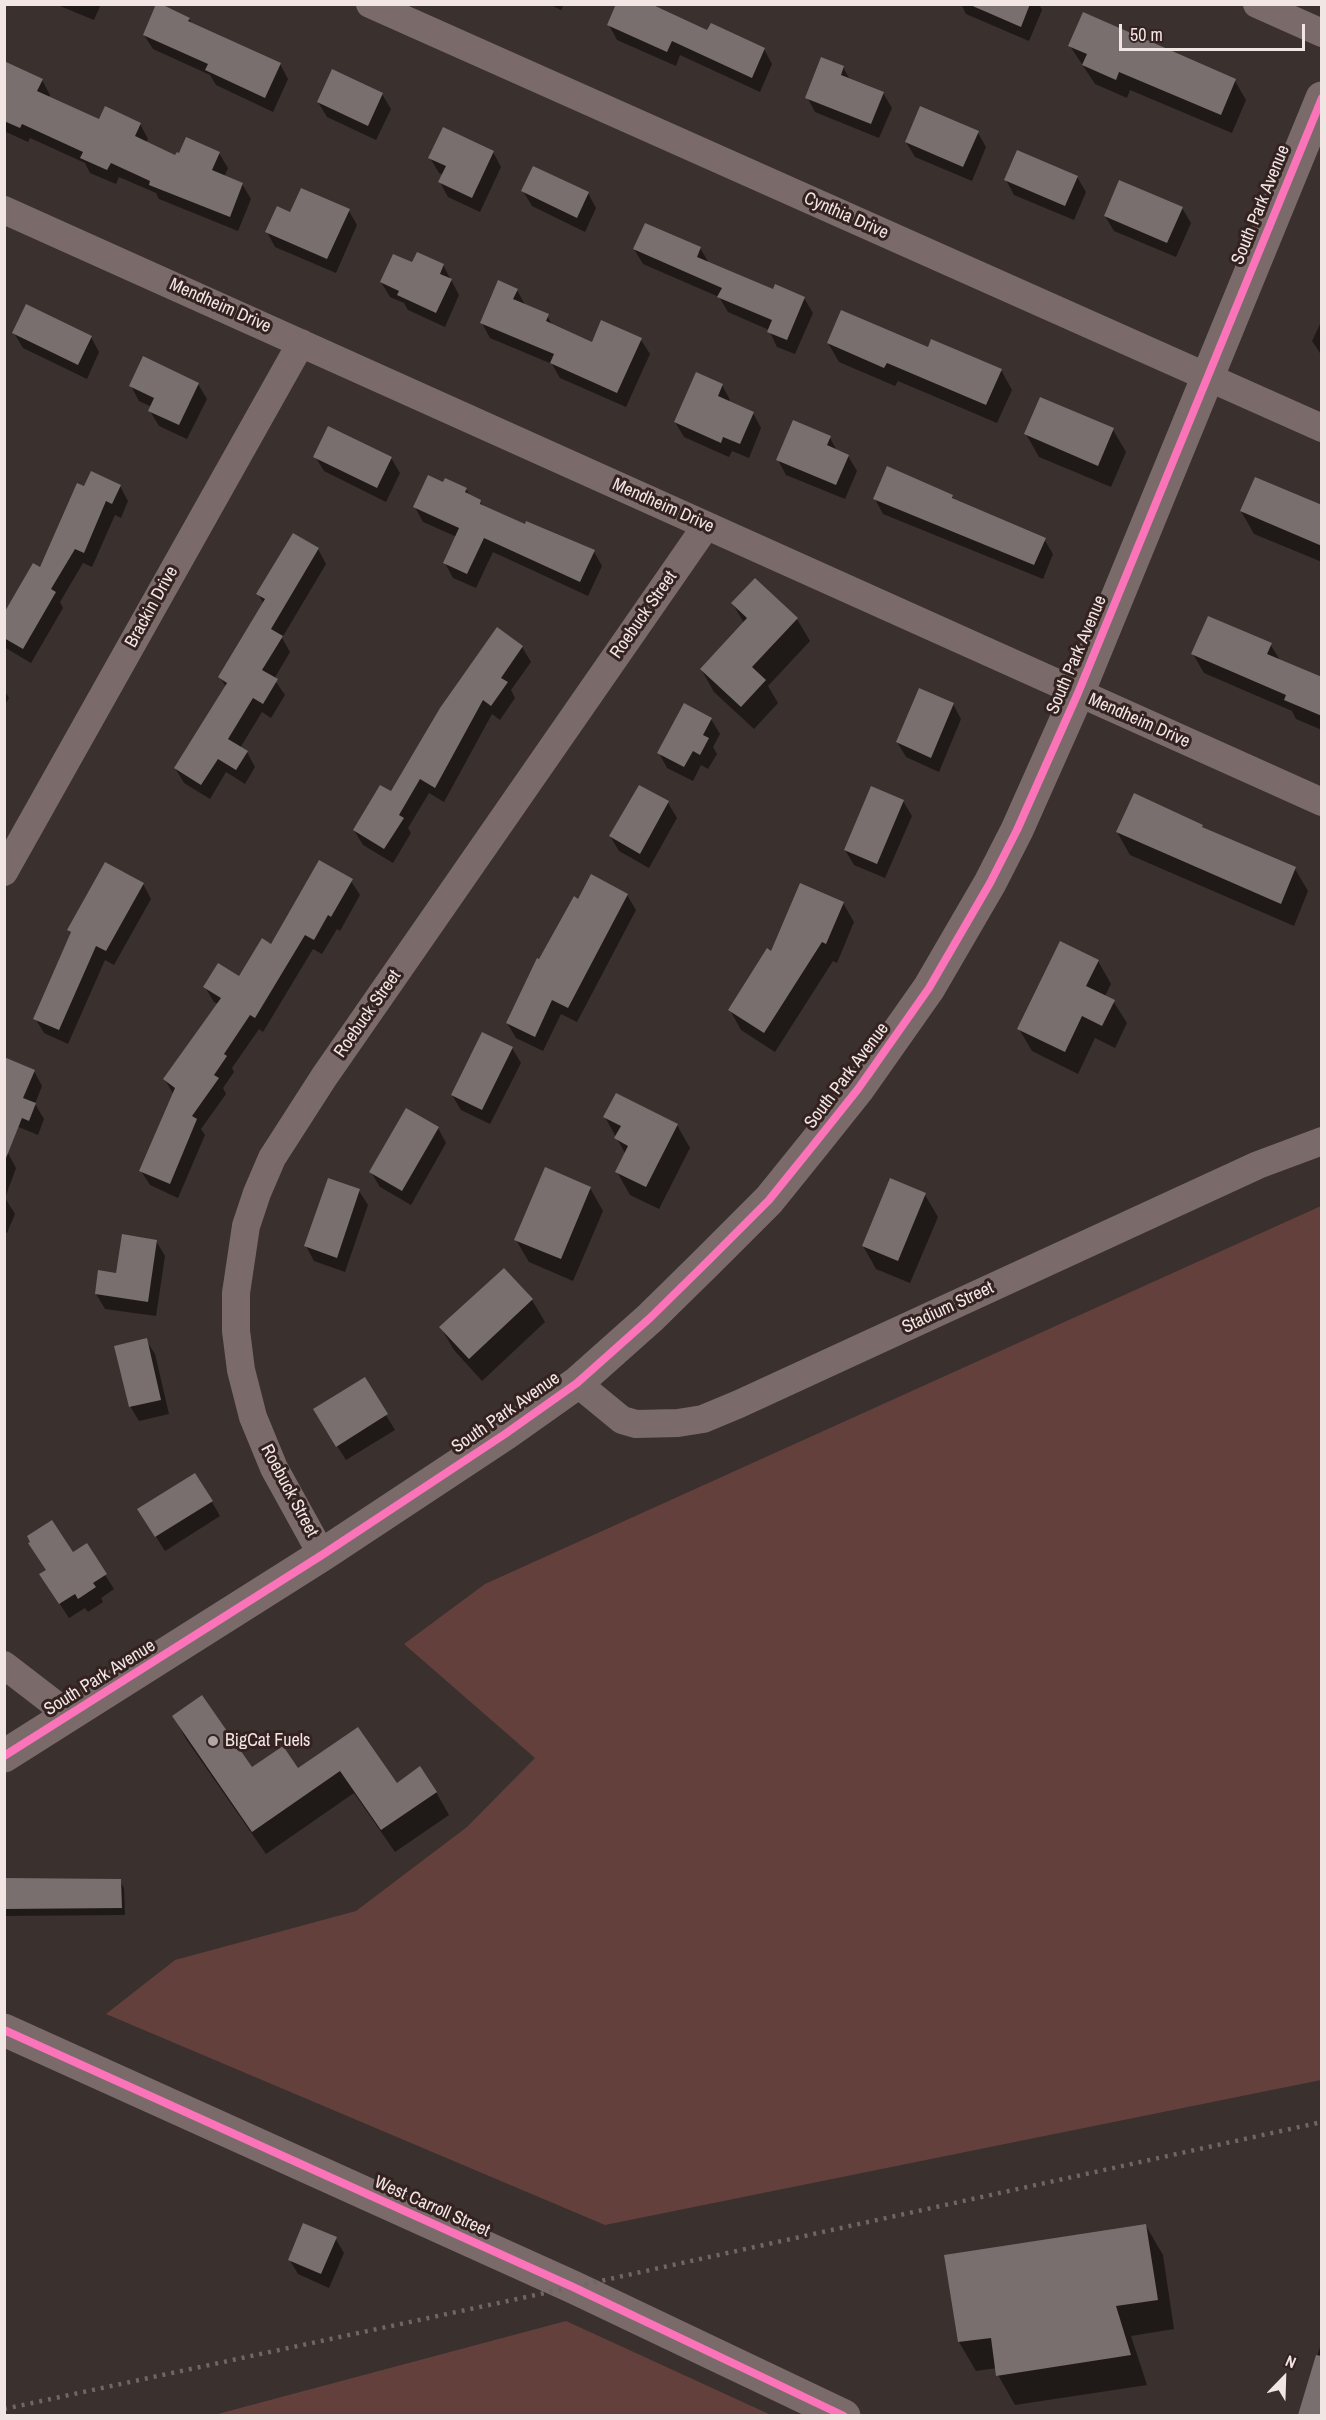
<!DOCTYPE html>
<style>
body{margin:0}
#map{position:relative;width:1326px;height:2420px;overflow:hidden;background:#3a302e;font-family:"Archivo Narrow",sans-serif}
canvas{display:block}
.frame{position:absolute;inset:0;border:6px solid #f2e6e4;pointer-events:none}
.north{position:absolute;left:1254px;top:2348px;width:60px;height:60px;-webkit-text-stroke:4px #342221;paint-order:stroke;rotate:23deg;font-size:16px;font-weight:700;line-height:24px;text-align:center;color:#f2e6e4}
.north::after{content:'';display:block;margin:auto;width:21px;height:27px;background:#f2e6e4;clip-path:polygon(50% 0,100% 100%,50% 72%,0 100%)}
.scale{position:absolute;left:1119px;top:24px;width:186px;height:27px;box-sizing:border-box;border:3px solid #f2e6e4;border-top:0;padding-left:8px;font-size:18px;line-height:21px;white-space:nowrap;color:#f2e6e4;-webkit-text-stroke:4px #342221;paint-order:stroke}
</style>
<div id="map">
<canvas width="1326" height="2420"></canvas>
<div class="frame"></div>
<div class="north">N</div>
<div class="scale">50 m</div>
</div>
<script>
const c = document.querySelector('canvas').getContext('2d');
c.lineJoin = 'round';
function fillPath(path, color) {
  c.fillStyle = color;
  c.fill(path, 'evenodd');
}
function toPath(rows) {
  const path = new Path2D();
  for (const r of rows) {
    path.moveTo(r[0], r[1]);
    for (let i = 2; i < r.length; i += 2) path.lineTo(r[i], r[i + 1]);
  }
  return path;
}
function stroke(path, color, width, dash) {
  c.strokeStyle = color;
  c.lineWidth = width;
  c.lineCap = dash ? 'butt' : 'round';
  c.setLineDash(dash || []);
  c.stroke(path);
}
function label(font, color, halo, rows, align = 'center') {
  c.font = font + ' "Archivo Narrow",sans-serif';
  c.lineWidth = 6;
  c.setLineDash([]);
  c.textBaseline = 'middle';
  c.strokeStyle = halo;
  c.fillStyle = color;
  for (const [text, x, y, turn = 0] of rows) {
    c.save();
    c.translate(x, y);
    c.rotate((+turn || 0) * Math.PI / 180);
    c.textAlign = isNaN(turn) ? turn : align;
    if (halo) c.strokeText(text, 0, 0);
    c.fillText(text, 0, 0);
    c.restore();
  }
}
const green = toPath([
 [1321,1206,1321,2080,605,2225,106,2014,175,1960,356,1911,467,1827,535,1758,404,1644,485,1584],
 [566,2321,771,2415,214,2415]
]);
const shadow = toPath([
 [55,4,101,4,94,20],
 [549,4,564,4,561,10],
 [961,4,1039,4,1042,10,1029,41,966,14],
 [189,19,193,25,280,64,288,79,273,112,216,85,210,75,153,49,144,35],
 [609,25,708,32,764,49,772,64,760,92,680,55,676,66,617,40],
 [1070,46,1235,81,1246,100,1232,133,1130,90,1127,98,1095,84],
 [4,63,42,80,50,95,49,98,100,121,140,124,148,139,146,143,176,157,219,153,228,168,224,177,242,184,251,199,238,231,159,199,156,193,119,177,116,184,90,173,85,163,30,138,28,142,4,131],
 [843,67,850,80,883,93,892,108,879,138,815,112,807,97],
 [382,94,391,109,376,140,327,117,318,102],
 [978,133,986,147,972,181,915,157,906,142],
 [493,152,501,167,480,212,448,197,440,182,443,175,439,173,430,158],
 [1077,177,1086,192,1074,220,1014,195,1006,180],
 [523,191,588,193,596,208,585,232,532,206],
 [1182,208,1191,223,1176,257,1114,231,1105,216],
 [349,211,357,225,336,273,275,247,267,232,291,213],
 [700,248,709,263,774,291,804,298,813,313,795,354,777,347,769,330,728,312,719,297,643,264,634,249],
 [413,264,443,265,459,295,445,327,408,310,404,303,390,297,381,282],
 [517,290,525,305,547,316,553,326,593,344,641,340,650,354,626,407,560,378,552,364,490,338,482,323],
 [1322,320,1322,356,1312,341],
 [14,333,91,337,99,352,87,379,23,348],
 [828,343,929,349,1001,370,1012,390,997,423,898,381,895,386,839,362],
 [198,384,207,399,187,439,159,426,150,411,152,407,139,401,131,386],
 [722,385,730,400,729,403,753,413,761,428,749,458,732,451,729,457,684,437,675,422],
 [1113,430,1126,452,1111,487,1039,457,1026,434],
 [830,438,837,451,848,456,857,471,845,499,786,475,778,460],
 [315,456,391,458,400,473,386,502,324,471],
 [444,484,466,489,470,496,480,501,484,508,525,526,594,552,602,566,588,596,493,552,476,588,453,578,445,563,457,537,423,522,415,507],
 [120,486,128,501,121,518,115,515,92,567,83,563,60,602,63,608,31,663,4,647,4,616,40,569],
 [952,496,955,501,1044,539,1053,554,1043,579,883,514,875,499],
 [1322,508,1322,562,1254,534,1241,511],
 [318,549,326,564,282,638,290,652,274,679,285,695,271,718,262,712,240,748,247,752,255,767,245,784,226,772,210,799,184,783,175,768,226,687,220,677,264,604,258,594],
 [733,604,797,619,810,641,768,686,778,703,754,729,714,692,701,669,744,623],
 [1270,644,1280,660,1322,678,1322,730,1296,719,1292,711,1204,673,1193,654],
 [522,647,531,662,511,690,515,698,500,720,492,714,444,802,429,793,408,828,411,833,393,863,363,845,354,830,392,793],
 [4,690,9,698,4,706],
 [953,704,961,719,939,772,906,757,897,742],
 [711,719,720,734,713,747,717,754,708,769,701,765,693,781,667,768,659,753],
 [903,801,912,816,885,878,854,865,845,850],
 [668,803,677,818,649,868,619,851,610,836],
 [1202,826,1204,830,1295,869,1308,891,1294,926,1130,855,1117,832],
 [351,881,360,895,340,931,337,929,322,954,313,949,263,1032,259,1029,232,1068,234,1072,223,1088,226,1094,201,1129,205,1135,178,1198,150,1185,141,1171,174,1095,165,1080,218,1004,214,1002,205,987,240,978,272,946],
 [143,884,151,899,114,965,105,960,68,1044,44,1033,35,1018,72,935,69,930],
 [627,895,636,910,577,1022,561,1014,543,1051,516,1038,507,1023,540,961,579,901],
 [843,903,854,922,837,963,833,961,775,1052,741,1030,730,1010],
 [1098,961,1111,984,1105,996,1113,1001,1127,1023,1115,1048,1095,1038,1078,1074,1032,1051,1019,1029],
 [512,1048,521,1063,490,1124,461,1110,452,1095],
 [34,1071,42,1086,35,1104,44,1119,38,1135,4,1121],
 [605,1117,677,1125,690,1148,659,1209,630,1195,617,1172,626,1155],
 [438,1128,446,1143,411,1205,380,1187,371,1172],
 [4,1152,8,1153,16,1168,5,1198,15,1214,7,1233,4,1232],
 [590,1188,603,1211,573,1281,529,1262,516,1240],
 [359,1191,368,1205,345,1272,314,1261,306,1246],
 [925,1195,938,1217,910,1283,876,1269,863,1246],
 [156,1241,165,1256,156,1316,105,1309,96,1294],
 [504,1270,532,1300,545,1322,482,1381,454,1350,441,1328],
 [146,1340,155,1354,169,1414,139,1421,130,1406],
 [364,1379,395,1430,346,1460,323,1424],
 [212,1502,220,1516,165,1551,148,1524],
 [105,1575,114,1589,101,1598,103,1602,88,1612,85,1608,69,1618,50,1589],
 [174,1717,251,1769,298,1770,357,1729,396,1785,436,1792,449,1815,395,1852,354,1793,266,1854,186,1739],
 [4,1879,120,1881,124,1888,125,1915,4,1916],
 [1146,2226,1163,2255,1174,2329,1131,2336,1147,2385,1015,2405,998,2375,997,2368,976,2371,959,2342,946,2256],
 [335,2238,344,2253,329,2288,298,2274,289,2259],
 [1322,2340,1322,2416,1301,2416,1300,2414]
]);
const building = toPath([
 [156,4,161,4,190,18,188,21,281,63,265,98,205,70,208,64,143,35],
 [616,4,651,4,707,30,711,23,765,48,752,78,672,41,667,52,607,25],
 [968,4,1030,4,1021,27],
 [1083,12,1236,79,1221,115,1119,72,1116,80,1082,65,1087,54,1068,46],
 [821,57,844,66,841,75,884,92,871,124,805,98],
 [4,61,43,79,37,91,99,119,105,106,141,123,135,136,175,155,177,152,179,153,186,137,220,152,212,170,243,183,230,217,149,185,150,181,111,163,107,170,80,158,83,152,22,124,20,128,4,121],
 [332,69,383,93,368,126,317,102],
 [920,106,979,131,963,167,905,142],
 [443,127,494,151,472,198,438,182,446,166,428,158],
 [1017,150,1078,176,1065,206,1004,180],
 [533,166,589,192,577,218,521,191],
 [1119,180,1183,207,1167,243,1104,216],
 [301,188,350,209,327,259,265,232,277,206,290,212],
 [645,223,701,247,697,257,773,289,775,284,805,297,787,340,767,332,772,320,717,297,722,288,633,249],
 [417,252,444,264,440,274,452,279,436,313,397,295,399,291,380,282,393,254,412,262],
 [498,280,518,289,513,299,549,314,546,321,592,342,601,320,642,338,617,393,550,363,554,354,480,323],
 [26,304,92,336,78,365,12,333],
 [841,310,928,347,931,339,1002,369,986,405,887,363,884,368,827,343],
 [143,356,199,383,179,425,148,411,154,398,129,386],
 [696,372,723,384,718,396,754,412,740,444,723,437,721,443,674,422],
 [1040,397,1114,428,1098,466,1024,434],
 [793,420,831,436,827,445,849,455,836,485,776,460],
 [328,426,392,457,377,488,313,457],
 [887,466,953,495,952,498,1046,538,1034,565,873,499],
 [91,471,121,485,112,504,106,501,84,553,75,549,51,589,56,592,23,649,4,638,4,613,33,563,40,567,77,483,84,486],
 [428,475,443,482,445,478,467,488,465,492,481,500,480,504,525,524,526,521,595,550,580,582,484,538,467,574,443,563,459,528,413,507],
 [1255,477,1322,505,1322,546,1240,511],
 [293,533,319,548,271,629,283,636,262,670,278,679,263,704,253,698,228,739,248,751,236,770,218,759,201,785,174,768,227,683,218,677,265,599,256,594],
 [755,578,798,618,752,667,766,680,741,707,700,669,747,618,731,603],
 [1208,616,1272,643,1267,654,1322,677,1322,716,1284,700,1286,695,1191,654],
 [497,627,523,646,501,678,508,682,491,706,483,700,435,788,420,779,399,815,404,818,384,849,353,830,380,785,391,791,440,708],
 [919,688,954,703,931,758,896,742],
 [684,703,712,718,703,735,709,738,700,755,693,751,684,767,657,753],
 [639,785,669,801,640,854,609,836],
 [871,786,904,800,877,864,844,850],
 [1134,793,1203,825,1202,827,1296,867,1281,904,1116,832],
 [319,860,353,879,331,917,328,915,314,940,305,935,255,1018,250,1015,224,1054,227,1056,214,1075,219,1078,192,1116,197,1119,170,1184,139,1171,175,1088,163,1079,221,998,203,987,218,963,239,976,262,938,271,944],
 [105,862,144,883,106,951,96,946,59,1030,33,1019,71,932,67,930],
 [591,874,628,894,568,1008,552,1000,535,1037,506,1023,537,958,539,959,574,896,578,899],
 [800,883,844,902,826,944,822,942,764,1033,728,1010,767,948,771,951],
 [1060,941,1099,960,1086,986,1115,1000,1102,1026,1082,1016,1065,1052,1017,1029],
 [482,1032,513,1047,482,1110,451,1095],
 [4,1057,35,1070,23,1098,36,1103,29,1121,22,1118,6,1158,4,1157],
 [616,1093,678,1124,646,1187,615,1172,628,1146,614,1138,621,1126,603,1117],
 [406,1108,439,1127,402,1191,369,1172],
 [545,1167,591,1187,561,1259,514,1240],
 [328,1178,360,1189,337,1258,304,1246],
 [890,1178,926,1193,898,1261,862,1246],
 [122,1234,157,1240,148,1302,95,1294,98,1270,116,1273],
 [504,1268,533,1299,469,1359,439,1327],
 [147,1338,161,1400,129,1407,114,1346],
 [365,1377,388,1414,336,1447,313,1409],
 [195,1473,213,1501,155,1537,137,1509],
 [52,1520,73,1552,87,1543,107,1574,93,1583,96,1587,78,1599,75,1594,59,1604,39,1574,46,1570,28,1543,30,1542,27,1536],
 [202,1695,252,1767,283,1746,298,1768,358,1727,397,1783,420,1766,437,1792,381,1830,340,1771,252,1832,172,1716],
 [4,1878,121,1879,122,1908,4,1909],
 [303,2223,337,2237,321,2274,288,2260],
 [1146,2224,1158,2300,1116,2306,1131,2355,996,2376,991,2338,958,2342,944,2255],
 [1316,2355,1322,2356,1322,2415,1298,2415]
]);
const minor = toPath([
 [370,4,1322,428],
 [1257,4,1322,33],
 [4,210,1322,802],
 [4,872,301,343],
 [577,1383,622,1420,636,1424,678,1423,703,1419,739,1404,1258,1165,1322,1141],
 [322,1555,274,1468,253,1417,241,1370,236,1331,236,1293,246,1226,257,1193,272,1158,324,1077,706,526],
 [4,1665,69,1715]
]);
const tertiary = toPath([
 [4,1756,322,1555,505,1434,577,1383,650,1318,708,1261,769,1200,815,1143,858,1089,929,988,990,883,1017,830,1078,693,1322,98],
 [4,2030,573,2287,844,2416]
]);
const rail = toPath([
 [4,2409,573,2287,1322,2122]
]);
const cycleway = toPath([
 [4,1756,322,1555,505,1434,577,1383,650,1318,708,1261,769,1200,815,1143,858,1089,929,988,990,883,1017,830,1078,693,1322,98],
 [4,2030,573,2287,844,2416]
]);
const markers = [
 [213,1741,6,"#b2a6a4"]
];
const streetNames = [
 ["South Park Avenue",1261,205,-68],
 ["Cynthia Drive",846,216,24],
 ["Mendheim Drive",220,306,24],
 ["Mendheim Drive",663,506,24],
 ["Brackin Drive",152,607,-61],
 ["Roebuck Street",644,615,-55],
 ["South Park Avenue",1077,655,-67],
 ["Mendheim Drive",1139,721,24],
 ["Roebuck Street",368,1014,-55],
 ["South Park Avenue",847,1076,-53],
 ["Stadium Street",948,1308,-25],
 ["South Park Avenue",506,1413,-35],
 ["Roebuck Street",289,1491,62],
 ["South Park Avenue",100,1678,-32],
 ["West Carroll Street",432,2207,24]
];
const poiNames = [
 ["BigCat Fuels",225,1741]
];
fillPath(green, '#64403d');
fillPath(shadow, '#0007');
fillPath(building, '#786f6e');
stroke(minor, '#7a6b6a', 28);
stroke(tertiary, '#7a6b6a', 33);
stroke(rail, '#716664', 4.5, [3, 6]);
stroke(cycleway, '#fb73b8', 8);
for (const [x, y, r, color] of markers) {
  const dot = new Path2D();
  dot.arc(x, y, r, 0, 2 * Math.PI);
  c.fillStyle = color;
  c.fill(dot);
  stroke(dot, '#342221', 2);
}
label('18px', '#f2e6e4', '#342221', streetNames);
label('18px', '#f2e6e4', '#342221', poiNames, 'left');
</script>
